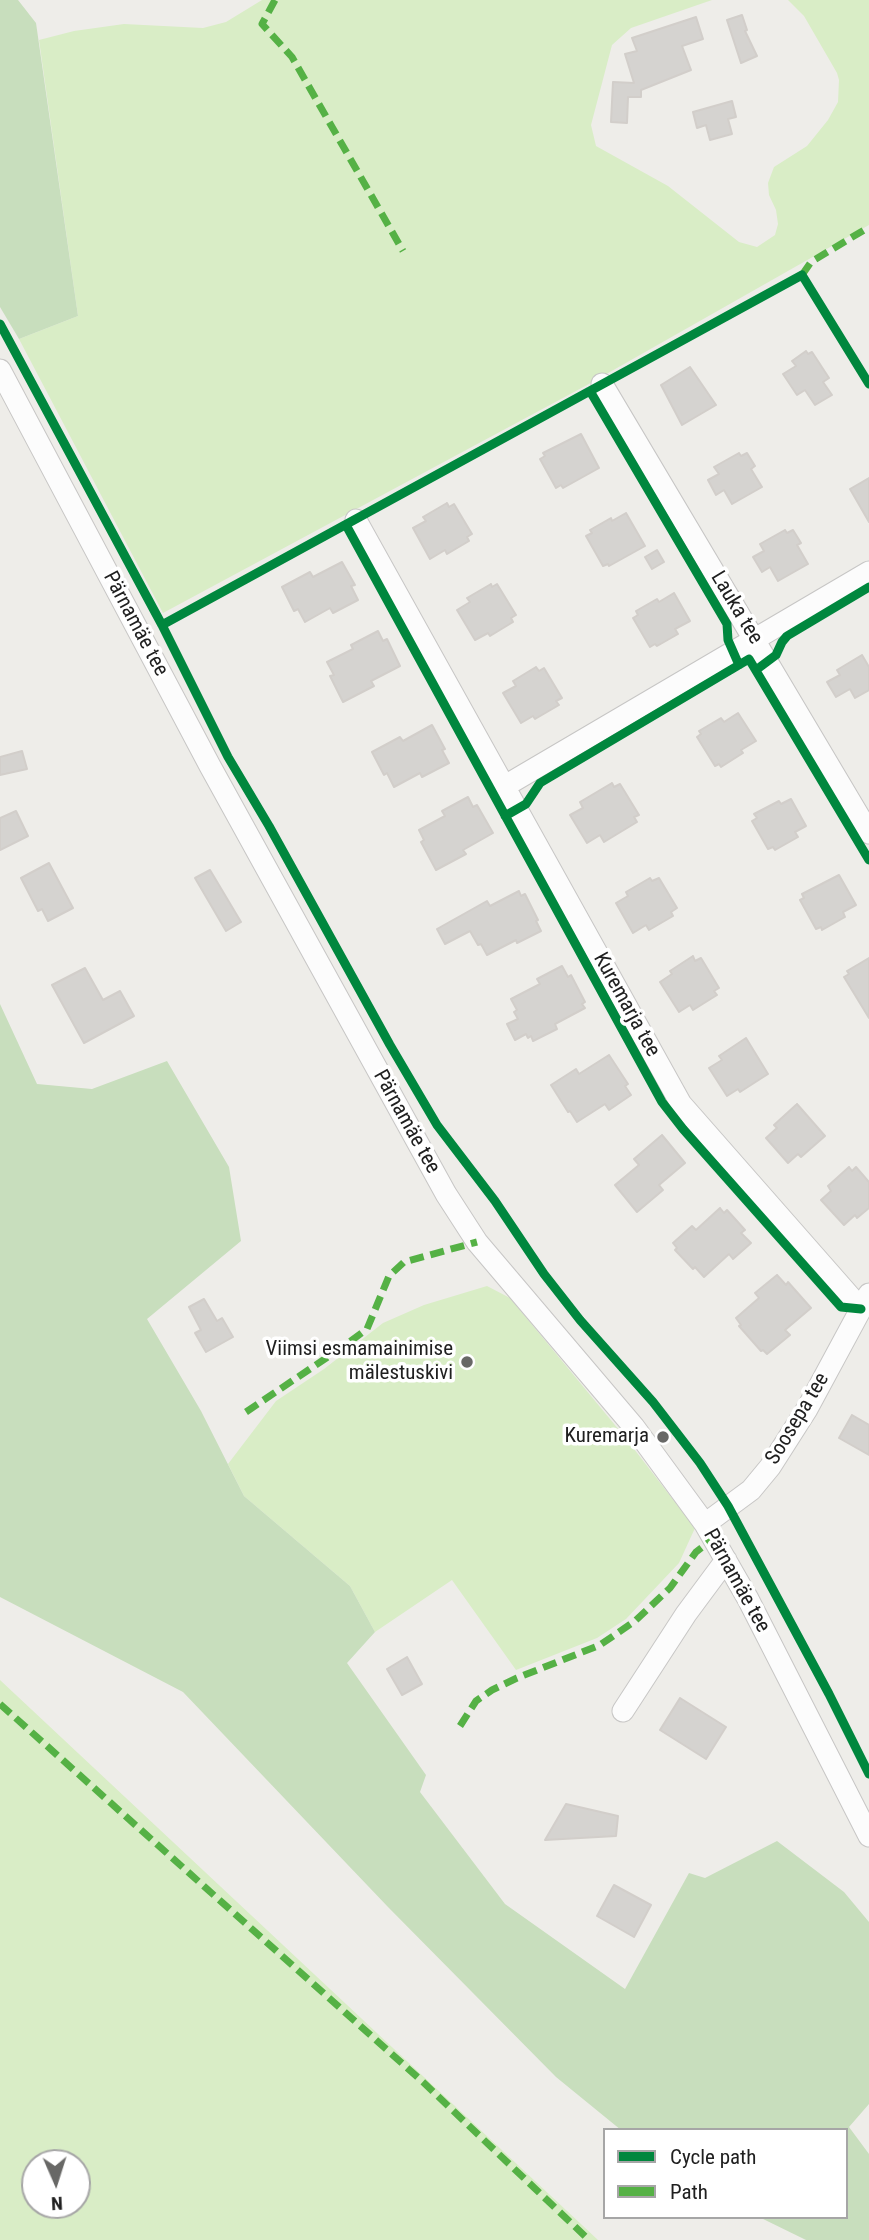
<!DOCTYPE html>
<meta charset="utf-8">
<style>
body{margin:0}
#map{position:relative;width:869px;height:2240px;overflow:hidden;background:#eeede9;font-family:"Roboto Condensed",sans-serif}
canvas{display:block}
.legend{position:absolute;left:603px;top:2128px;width:245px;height:91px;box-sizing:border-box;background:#fff;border:2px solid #a6a6a6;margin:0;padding:9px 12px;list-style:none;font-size:21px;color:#202020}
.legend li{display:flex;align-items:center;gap:14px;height:35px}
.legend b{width:35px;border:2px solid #a6a6a6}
.north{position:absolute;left:21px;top:2149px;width:70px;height:70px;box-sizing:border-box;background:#fff;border:2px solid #a6a6a6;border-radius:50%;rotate:177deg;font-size:19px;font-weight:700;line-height:28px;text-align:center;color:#202020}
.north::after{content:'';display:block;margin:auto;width:24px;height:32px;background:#686866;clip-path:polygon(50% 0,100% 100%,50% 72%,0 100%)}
</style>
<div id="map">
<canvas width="869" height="2240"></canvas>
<ul class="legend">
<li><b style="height:9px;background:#00873e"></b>Cycle path</li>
<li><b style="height:9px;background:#55b145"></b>Path</li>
</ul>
<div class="north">N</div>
</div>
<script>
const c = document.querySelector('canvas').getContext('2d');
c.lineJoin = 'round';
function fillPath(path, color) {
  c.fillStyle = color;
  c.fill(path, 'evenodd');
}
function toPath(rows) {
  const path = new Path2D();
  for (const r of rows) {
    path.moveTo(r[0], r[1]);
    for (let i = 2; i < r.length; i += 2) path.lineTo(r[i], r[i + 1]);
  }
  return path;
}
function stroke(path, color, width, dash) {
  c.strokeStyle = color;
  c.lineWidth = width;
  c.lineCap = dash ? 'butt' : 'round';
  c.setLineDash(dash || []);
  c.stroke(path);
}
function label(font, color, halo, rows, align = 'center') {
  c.font = font + ' "Roboto Condensed",sans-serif';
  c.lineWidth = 7;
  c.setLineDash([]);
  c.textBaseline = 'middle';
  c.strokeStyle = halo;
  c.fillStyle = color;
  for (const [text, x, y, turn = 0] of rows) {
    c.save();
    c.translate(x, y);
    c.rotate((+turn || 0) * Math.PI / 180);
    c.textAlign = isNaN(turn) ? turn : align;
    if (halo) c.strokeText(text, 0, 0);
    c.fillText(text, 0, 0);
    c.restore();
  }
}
const grass = toPath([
 [262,0,712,0,631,28,612,45,591,125,596,146,668,186,739,242,757,247,775,235,778,224,776,210,769,195,768,183,774,167,807,146,828,120,838,102,839,80,837,73,804,16,788,0,869,0,869,225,587,385,163,613,19,339,78,316,39,40,74,31,124,24,203,28,226,22],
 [487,1286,510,1298,624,1436,695,1528,679,1563,626,1619,597,1638,516,1670,452,1580,375,1632,350,1586,244,1496,228,1464,276,1401,324,1369,383,1323,424,1305],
 [0,1680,598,2240,0,2240],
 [77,2163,77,2205,35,2205,35,2163]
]);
const forest = toPath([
 [0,0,18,0,36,23,78,316,19,339,0,307],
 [0,1004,37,1084,92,1089,167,1061,229,1167,241,1241,147,1319,201,1411,244,1496,350,1586,375,1632,347,1663,426,1775,420,1792,505,1904,625,1989,689,1873,705,1878,777,1841,844,1892,869,1922,869,2104,849,2127,869,2154,869,2240,806,2240,759,2217,846,2217,846,2130,621,2130,556,2077,388,1907,183,1692,0,1597]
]);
const building = toPath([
 [742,15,747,30,745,31,757,56,741,63,727,20,742,15],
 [696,17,703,39,682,46,691,70,641,90,641,97,628,97,627,123,611,122,613,82,634,83,625,54,637,51,632,38,696,17],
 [732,101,736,117,728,119,732,134,710,140,706,125,697,128,693,112,732,101],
 [806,351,808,354,812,352,829,378,823,382,832,395,815,405,805,390,797,395,783,374,796,366,792,361,806,351],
 [690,367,716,405,682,425,661,385,690,367],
 [581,434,599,468,563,488,561,485,556,488,540,459,545,456,543,453,581,434],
 [739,453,741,456,747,453,755,466,751,469,762,487,732,504,724,490,716,495,708,480,719,474,714,467,739,453],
 [869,478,869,522,850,489,869,478],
 [447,503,449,507,454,504,472,534,467,537,469,541,447,554,445,550,430,559,413,528,426,521,423,517,447,503],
 [626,513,645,546,609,566,608,564,603,566,586,536,592,533,590,530,611,518,612,521,626,513],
 [785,530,787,533,793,530,801,543,797,545,808,564,778,581,770,567,762,572,753,557,764,551,760,544,785,530],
 [657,550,664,562,652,569,645,557,657,550],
 [342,562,355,585,351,586,358,600,333,613,330,608,305,622,298,609,294,611,282,587,310,572,313,577,342,562],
 [491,584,492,587,497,584,516,615,511,618,513,622,490,636,488,633,475,640,457,610,470,602,467,598,491,584],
 [674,593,690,621,675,629,678,634,657,646,655,644,650,647,633,618,638,615,636,611,657,599,659,602,674,593],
 [378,631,383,641,387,639,400,666,371,681,374,686,343,702,330,676,334,675,327,662,353,649,351,645,378,631],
 [862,655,869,667,869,690,855,698,850,689,836,697,827,682,840,675,837,670,862,655],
 [536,667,539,671,544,668,562,698,556,701,559,705,535,719,533,716,521,723,503,693,516,686,513,681,536,667],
 [738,713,756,741,741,750,743,753,721,767,719,764,715,766,697,737,701,734,699,731,721,718,724,722,738,713],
 [432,725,445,749,442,750,449,763,422,777,420,773,394,787,387,773,384,775,372,752,400,737,403,741,432,725],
 [22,751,27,769,0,775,0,757,22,751],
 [612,783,614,787,620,784,639,815,634,817,637,822,604,842,600,835,587,843,570,815,583,808,580,802,612,783],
 [468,797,473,807,477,805,493,833,463,850,466,854,436,870,421,842,424,840,419,830,445,816,442,811,468,797],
 [791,799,806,826,795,832,798,837,775,850,773,847,768,849,752,821,757,818,754,814,779,801,781,804,791,799],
 [16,811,28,836,0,850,0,818,16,811],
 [49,863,73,908,48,921,42,909,38,911,21,878,49,863],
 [210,870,241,922,226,931,195,878,210,870],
 [839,875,856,905,843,912,845,917,822,930,821,927,816,929,800,900,804,898,802,894,839,875],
 [650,878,652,881,659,878,677,908,671,912,673,916,649,930,646,925,633,933,616,903,628,896,626,892,650,878],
 [519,891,521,896,525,894,538,920,536,921,541,931,517,943,516,940,487,955,481,944,478,945,470,931,445,944,437,929,487,901,490,906,519,891],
 [693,956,695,961,701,958,719,988,714,991,717,995,693,1010,690,1005,679,1012,660,982,672,974,670,971,693,956],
 [869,958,869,1018,844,977,849,974,847,971,869,958],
 [562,966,568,977,571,975,585,1002,582,1004,585,1008,555,1024,557,1029,533,1041,531,1036,528,1038,526,1034,515,1040,507,1024,518,1019,514,1012,517,1010,511,999,540,984,537,979,562,966],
 [85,968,103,1000,120,991,134,1016,84,1043,52,985,85,968],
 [746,1038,768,1074,740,1092,738,1089,727,1096,709,1068,722,1060,719,1056,746,1038],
 [609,1055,628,1084,625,1086,631,1095,609,1110,605,1104,577,1122,570,1111,568,1112,551,1085,576,1069,579,1074,609,1055],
 [797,1104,825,1136,801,1157,798,1154,788,1163,766,1138,777,1128,774,1125,797,1104],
 [662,1135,685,1163,659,1185,663,1190,637,1212,615,1185,639,1165,634,1159,662,1135],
 [849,1167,852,1171,856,1167,869,1182,869,1208,857,1218,855,1215,844,1225,821,1200,831,1191,828,1186,849,1167],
 [720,1208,724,1213,727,1210,745,1230,741,1233,751,1243,733,1259,729,1254,704,1277,695,1267,693,1269,675,1250,677,1248,673,1243,692,1226,696,1230,720,1208],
 [777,1275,786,1285,788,1282,811,1308,785,1330,790,1335,767,1354,763,1350,761,1351,739,1326,741,1325,736,1318,759,1298,755,1293,777,1275],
 [204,1299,217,1321,222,1318,233,1337,206,1352,195,1333,201,1330,189,1307,204,1299],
 [852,1415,869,1425,869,1455,839,1438,852,1415],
 [407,1657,422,1684,402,1695,387,1669,407,1657],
 [680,1698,726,1727,706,1759,660,1730,680,1698],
 [566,1804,618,1816,616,1836,545,1840,566,1804],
 [614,1885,651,1905,634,1937,597,1916,614,1885]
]);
const street = toPath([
 [0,370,210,766,446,1194,477,1242,634,1427,705,1524,748,1599,869,1836],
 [602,384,869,833],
 [356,520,681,1104,861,1309],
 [505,786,869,572],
 [705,1524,751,1490,770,1467,807,1409,869,1294],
 [623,1711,686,1614,726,1560]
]);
const quiet = toPath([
 [275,0,262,24,292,57,403,251],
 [802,275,811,262,869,227],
 [246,1412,344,1346,367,1329,389,1276,404,1262,477,1242],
 [0,1704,423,2082,589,2240],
 [460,1726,476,1701,492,1690,517,1678,600,1645,635,1621,670,1588,696,1552,713,1539]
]);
const cycleway = toPath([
 [0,324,162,625,228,757,269,826,390,1045,437,1125,495,1201,544,1274,580,1320,653,1402,700,1463,728,1506,829,1694,869,1774],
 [590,391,727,624,728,640,739,665],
 [346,525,662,1102,683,1129,841,1307,861,1309],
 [162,625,802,275,869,384],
 [756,670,776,655,782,642,787,636,869,587],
 [505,816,526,804,540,783,749,659,869,860]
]);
const markers = [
 [467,1362,7,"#686866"],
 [663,1437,7,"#686866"]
];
const streetNames = [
 ["Lauka tee",736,608,59],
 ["Pärnamäe tee",135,624,62],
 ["Kuremarja tee",626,1005,61],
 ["Pärnamäe tee",406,1122,61],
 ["Soosepa tee",798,1419,-59],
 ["Pärnamäe tee",736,1581,61]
];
const poiNames = [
 ["Viimsi esmamainimise",453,1350],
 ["mälestuskivi",453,1374],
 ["Kuremarja",649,1437]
];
fillPath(grass, '#d9edc6');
fillPath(forest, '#c8debd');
fillPath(building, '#d5d3d0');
stroke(building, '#d2ceca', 2);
stroke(street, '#c7c6c5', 23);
stroke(street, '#fcfcfc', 21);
stroke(quiet, '#55b145', 7, [14, 7]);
stroke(cycleway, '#00873e', 9);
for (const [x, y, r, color] of markers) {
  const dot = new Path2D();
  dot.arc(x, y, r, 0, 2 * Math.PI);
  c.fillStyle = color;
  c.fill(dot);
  stroke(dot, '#fff', 2.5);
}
label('21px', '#202020', '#fff', streetNames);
label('21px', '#202020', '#fff', poiNames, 'right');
</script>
